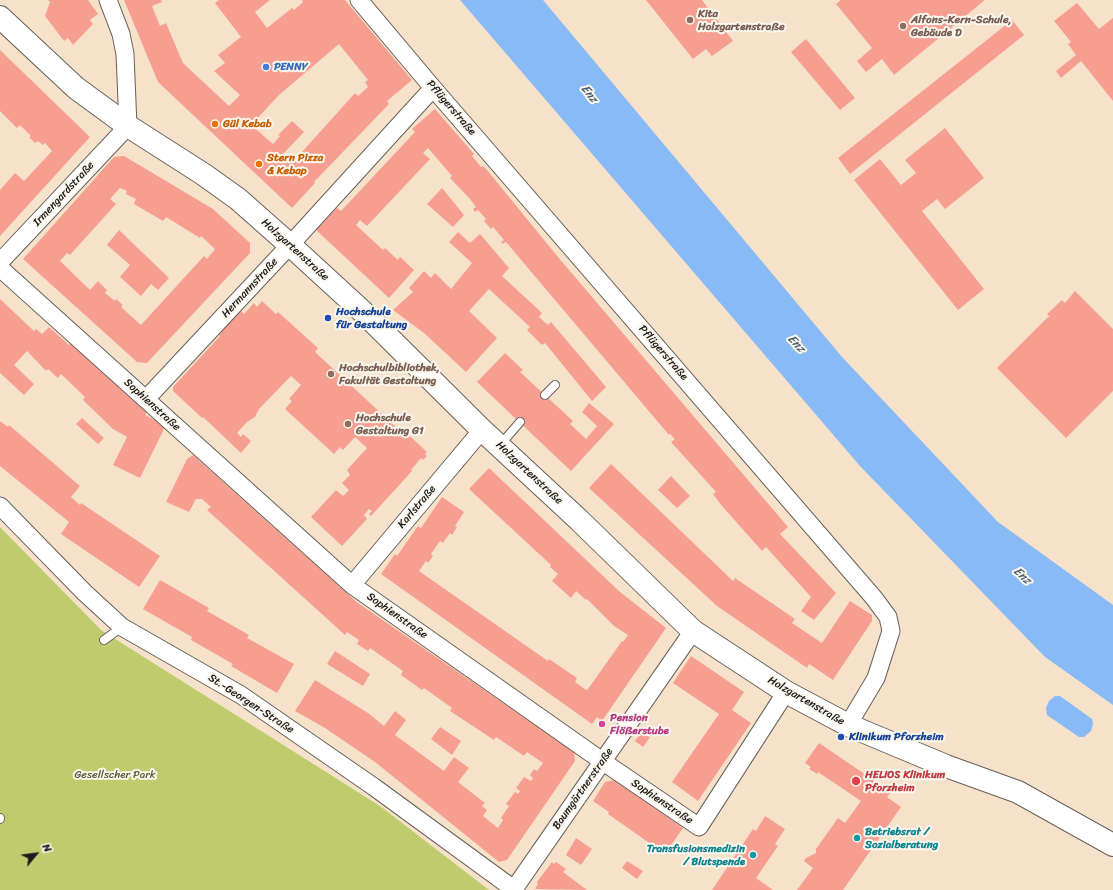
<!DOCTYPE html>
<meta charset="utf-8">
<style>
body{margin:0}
#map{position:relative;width:1113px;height:890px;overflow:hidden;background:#f6e2ca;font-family:Sriracha,sans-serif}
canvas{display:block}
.north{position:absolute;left:16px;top:834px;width:40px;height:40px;-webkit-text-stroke:3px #fbf7ec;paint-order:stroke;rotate:61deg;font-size:11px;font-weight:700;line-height:16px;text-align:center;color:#1c1c1c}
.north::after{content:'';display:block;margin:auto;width:14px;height:18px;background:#1c1c1c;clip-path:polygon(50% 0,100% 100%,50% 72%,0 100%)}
</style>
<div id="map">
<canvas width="1113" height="890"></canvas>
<div class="north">N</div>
</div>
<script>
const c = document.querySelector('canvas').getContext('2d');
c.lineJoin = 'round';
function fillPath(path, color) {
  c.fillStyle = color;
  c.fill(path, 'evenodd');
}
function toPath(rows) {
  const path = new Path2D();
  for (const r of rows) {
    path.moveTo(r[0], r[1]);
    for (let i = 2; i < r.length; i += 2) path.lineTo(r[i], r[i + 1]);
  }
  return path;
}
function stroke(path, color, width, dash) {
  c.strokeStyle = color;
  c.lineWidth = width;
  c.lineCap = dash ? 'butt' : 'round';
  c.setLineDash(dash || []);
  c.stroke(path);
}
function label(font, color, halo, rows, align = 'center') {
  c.font = font + ' Sriracha,sans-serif';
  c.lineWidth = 4;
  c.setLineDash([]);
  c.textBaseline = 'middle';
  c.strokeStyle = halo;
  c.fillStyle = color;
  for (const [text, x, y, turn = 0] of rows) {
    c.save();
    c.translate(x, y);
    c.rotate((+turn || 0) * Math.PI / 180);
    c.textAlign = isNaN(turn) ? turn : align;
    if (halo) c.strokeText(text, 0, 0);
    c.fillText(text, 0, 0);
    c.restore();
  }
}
const green = toPath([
 [0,527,101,630,380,806,489,890,0,890]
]);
const water = toPath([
 [460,0,543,0,842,357,998,522,1113,605,1113,705,1045,657,860,466],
 [1055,696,1060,696,1092,719,1093,724,1091,731,1084,737,1079,737,1047,715,1046,708,1049,701]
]);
const building = toPath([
 [48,0,88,0,98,14,90,20,93,24,73,45,68,38,64,41,45,16,50,2],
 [124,0,161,0,162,2,152,6,160,26,166,23,183,63,229,106,240,95,214,71,225,63,218,55,241,37,215,3,219,0,270,0,255,12,267,28,292,8,294,10,303,2,302,0,345,0,412,80,387,101,389,104,314,182,315,183,292,208,158,82],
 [339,44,368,80,365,82,368,87,358,96,355,93,293,162,283,154,304,132,292,121,278,135,280,136,273,144,251,125,279,95],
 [646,0,702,0,733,41,712,56,706,49,693,59],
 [841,0,985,0,894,75,882,59,866,72,857,61,872,48,836,4],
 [1077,3,1099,29,1113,18,1113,101,1081,61,1061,78,1056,71,1076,55,1068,44,1071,42,1054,21],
 [1012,20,1024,35,850,174,838,158],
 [806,39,855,98,840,110,791,52],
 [0,50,90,137,0,236,0,190,15,173,24,181,52,151,45,143,43,145,38,141,35,143,29,137,31,136,20,125,17,128,0,111],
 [435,109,474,154,472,156,481,167,483,166,487,170,558,257,788,527,780,534,836,593,814,620,801,611,811,597,766,547,762,551,722,506,713,494,716,492,671,442,675,439,670,434,669,435,506,242,502,244,501,242,504,240,493,227,491,229,484,221,486,219,478,210,475,212,473,209,476,207,470,199,450,178,452,176,428,148,423,153,430,159,367,226,360,220,356,225,383,250,385,248,398,260,400,257,414,270,389,298,316,230,337,208,341,211,415,132,412,129],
 [945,128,984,178,945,209,937,199,922,211,984,289,958,310,854,180,880,159,901,185,916,173,905,160],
 [124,156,213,209,250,243,250,253,147,363,137,362,23,259,114,157],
 [120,188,127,191,126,194,136,199,134,204,163,221,166,217,200,238,201,236,215,249,207,259,204,256,141,325,121,307,123,305,116,299,115,301,105,293,107,290,98,281,90,290,60,261,67,253,70,255,116,204,110,199],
 [442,188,464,215,453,227,427,204],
 [119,230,169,278,158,290,151,284,141,296,120,277,130,265,107,245],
 [458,232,470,243,480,234,509,268,502,276,542,313,539,317,548,325,551,322,606,387,592,401,545,343,542,345,527,330,530,327,489,289,469,311,497,338,466,372,424,333,393,310,413,292,409,288,424,271,431,278,435,273,451,289,472,263,449,242],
 [1075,291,1113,329,1113,391,1066,438,997,368,1048,317,1050,317,1047,314,1062,300,1065,303],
 [0,299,34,331,36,329,42,334,49,327,69,345,71,343,147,412,145,415,166,425,140,478,113,465,127,437,113,429,83,400,85,397,61,374,58,378,48,369,46,371,27,351,14,365,34,384,24,395,0,373],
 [262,301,276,314,278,312,318,348,315,352,398,429,400,427,427,452,425,454,427,456,423,460,421,458,411,470,412,471,371,516,369,514,372,511,369,509,364,515,367,519,342,546,311,517,336,490,343,496,349,490,342,483,350,475,347,470,367,448,355,437,343,450,340,447,334,454,285,409,292,401,289,399,301,385,291,376,259,409,255,417,247,422,237,433,241,437,243,434,251,441,241,453,203,417,202,418,173,391,173,387,220,336,218,334,240,310,244,314,254,303,257,307],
 [505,353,523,370,520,372,573,421,570,424,586,439,597,426,582,412,589,403,614,424,571,471,477,382],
 [82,418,104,438,98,444,76,424],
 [0,421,8,427,9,425,80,486,71,497,80,505,81,503,160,556,139,587,61,534,69,522,0,466],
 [193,455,358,603,574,752,575,761,507,860,499,862,375,762,325,728,295,711,315,680,368,713,384,726,395,711,406,720,395,735,444,771,454,757,469,768,458,782,485,803,482,806,487,810,483,816,498,828,503,820,501,818,509,806,506,804,515,792,518,794,520,791,516,788,524,777,531,781,533,778,530,775,534,769,537,771,543,763,527,752,524,756,496,737,494,740,450,711,452,708,424,688,422,690,401,675,403,671,370,648,368,651,357,644,359,640,347,632,345,635,207,510,211,507,202,499,196,499,189,512,166,502,187,459],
 [611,464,733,581,735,578,795,619,792,623,822,643,850,601,872,615,872,621,833,680,809,664,807,668,717,606,589,488],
 [489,468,620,592,666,628,602,721,597,717,592,724,381,574,395,554,397,556,418,526,421,528,442,497,464,512,455,526,457,527,452,535,450,533,443,543,440,541,431,554,433,556,428,563,426,561,419,571,548,661,549,659,577,678,575,682,586,690,588,689,622,641,623,642,628,635,614,626,587,599,586,600,576,591,571,598,552,581,558,574,550,567,551,565,469,489],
 [671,476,690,496,677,508,658,490],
 [160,580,209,608,207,611,249,635,247,638,294,664,277,693,231,666,233,664,191,640,192,637,143,609],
 [335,651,370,674,363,686,327,664],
 [691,656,744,692,732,710,751,723,698,801,672,782,719,714,673,683],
 [440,727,461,741,452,755,431,739],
 [642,731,650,737,643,747,635,741],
 [819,743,891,792,887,797,901,807,843,890,797,890,813,868,804,861,806,858,816,853,816,849,838,818,845,823,861,801,818,772,817,774,809,769,811,767,805,763],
 [615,780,683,828,665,854,608,814,609,812,593,801,605,782],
 [765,816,785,829,775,844,778,846,756,878,773,890,712,890,753,829,756,831],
 [576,838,592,849,581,865,566,855],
 [627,861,643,871,637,879,622,868],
 [552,862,554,864,556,862,566,869,563,872,587,890,535,889,538,884,537,882]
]);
const service = toPath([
 [545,395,555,385],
 [500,445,520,422],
 [104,640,122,627],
 [0,819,0,818]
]);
const minor = toPath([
 [359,0,433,88,874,598,888,617,891,631,876,678,848,725],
 [0,262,128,126,125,54,121,34,108,0],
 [0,268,352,585,602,761,699,827,786,692],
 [146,399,290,245,433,88],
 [0,506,85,593,122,627,241,695,374,787,515,890],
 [352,585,482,430],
 [514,889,693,631]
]);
const primary = toPath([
 [0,17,76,88,128,126,203,174,238,199,290,245,362,311,482,430,579,520,693,631,786,692,848,725,946,766,1018,792,1113,845]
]);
const markers = [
 [690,20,4,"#8d6e63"],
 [903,26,4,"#8d6e63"],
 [266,67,4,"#3f7fe0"],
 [215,124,4,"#e8710a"],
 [259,164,4,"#e8710a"],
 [328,318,4,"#1a4fb4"],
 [331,374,4,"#8d6e63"],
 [348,424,4,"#8d6e63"],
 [602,724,4,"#d1479c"],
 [841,737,4,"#1a4fb4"],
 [856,781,5,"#e0444e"],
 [857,838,4,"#0f9aa8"],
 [753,855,4,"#0f9aa8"]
];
const educationNames = [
 ["Kita",698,14],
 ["Holzgartenstraße",698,27],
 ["Alfons-Kern-Schule,",911,20],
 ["Gebäude D",911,33],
 ["Hochschulbibliothek,",339,368],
 ["Fakultät Gestaltung",339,381],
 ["Hochschule",356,418],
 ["Gestaltung G1",356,431]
];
const shopNames = [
 ["PENNY",274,67]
];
const streetNames = [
 ["Pflügerstraße",451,108,49],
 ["Irmengardstraße",64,194,-47],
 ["Holzgartenstraße",295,250,42],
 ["Hermannstraße",250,288,-47],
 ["Pflügerstraße",663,353,49],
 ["Sophienstraße",152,405,42],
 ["Holzgartenstraße",529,473,43],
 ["Karlstraße",417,507,-50],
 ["Sophienstraße",397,616,35],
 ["Holzgartenstraße",806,701,30],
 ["St.-Georgen-Straße",251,704,33],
 ["Baumgärtnerstraße",583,789,-55],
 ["Sophienstraße",662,802,34]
];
const foodNames = [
 ["Gül Kebab",223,124],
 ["Stern Pizza",267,158],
 ["& Kebap",267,171]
];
const transitNames = [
 ["Hochschule",336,312],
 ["für Gestaltung",336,325],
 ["Klinikum Pforzheim",849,737]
];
const hotelNames = [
 ["Pension",610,718],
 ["Flößerstube",610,731]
];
const parkNames = [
 ["Gesellscher Park",115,775]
];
const healthNames = [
 ["HELIOS Klinikum",865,775],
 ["Pforzheim",865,788]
];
const cultureNames = [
 ["Betriebsrat /",865,832],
 ["Sozialberatung",865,845],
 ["Transfusionsmedizin",745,849,"right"],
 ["/ Blutspende",745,862,"right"]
];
const waterNames = [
 ["Enz",589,94,51],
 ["Enz",796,344,46],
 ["Enz",1022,576,41]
];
fillPath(green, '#becc6e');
fillPath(water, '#88baf5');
fillPath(building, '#f69f91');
stroke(service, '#686159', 10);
stroke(minor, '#686159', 19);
stroke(primary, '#686159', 24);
stroke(service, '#fff', 8);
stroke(minor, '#fff', 17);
stroke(primary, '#fff', 22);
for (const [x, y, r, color] of markers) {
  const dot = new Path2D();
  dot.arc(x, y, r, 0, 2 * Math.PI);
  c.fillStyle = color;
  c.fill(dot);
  stroke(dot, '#fbf7ec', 1.5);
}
label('bold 11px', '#785e54', '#fbf7ec', educationNames, 'left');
label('bold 11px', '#366cbe', '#fbf7ec', shopNames, 'left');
label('11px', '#1c1c1c', '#fbf7ec', streetNames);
label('bold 11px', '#c56008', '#fbf7ec', foodNames, 'left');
label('bold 11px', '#164399', '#fbf7ec', transitNames, 'left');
label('bold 11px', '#b23c85', '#fbf7ec', hotelNames, 'left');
label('11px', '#555a39', '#fbf7ec', parkNames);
label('bold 11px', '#be3a42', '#fbf7ec', healthNames, 'left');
label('bold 11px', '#0d838f', '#fbf7ec', cultureNames, 'left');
label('italic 12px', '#475b73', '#fbf7ec', waterNames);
</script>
